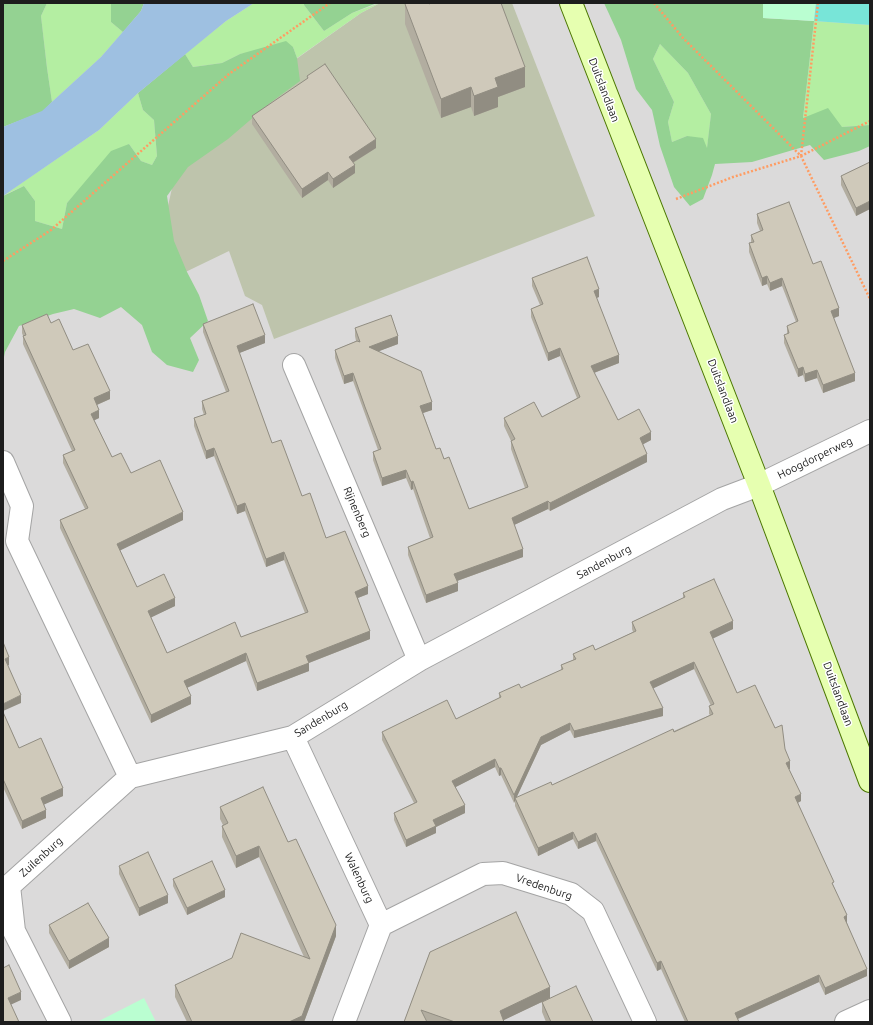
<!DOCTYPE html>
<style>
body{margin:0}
#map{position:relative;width:873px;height:1025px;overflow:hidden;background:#efeee1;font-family:Ubuntu,sans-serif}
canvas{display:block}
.frame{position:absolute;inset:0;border:4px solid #1d1d1d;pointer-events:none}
</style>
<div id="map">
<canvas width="873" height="1025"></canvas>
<div class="frame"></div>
</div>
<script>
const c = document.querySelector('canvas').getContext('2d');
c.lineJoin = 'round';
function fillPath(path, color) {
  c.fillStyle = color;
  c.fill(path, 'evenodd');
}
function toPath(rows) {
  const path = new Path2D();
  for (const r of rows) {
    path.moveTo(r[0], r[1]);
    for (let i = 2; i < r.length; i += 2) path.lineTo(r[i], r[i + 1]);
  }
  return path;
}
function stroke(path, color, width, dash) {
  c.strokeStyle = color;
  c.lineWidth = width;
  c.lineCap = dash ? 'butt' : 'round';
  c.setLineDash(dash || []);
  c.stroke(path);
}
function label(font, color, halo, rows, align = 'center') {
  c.font = font + ' Ubuntu,sans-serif';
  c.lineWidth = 3;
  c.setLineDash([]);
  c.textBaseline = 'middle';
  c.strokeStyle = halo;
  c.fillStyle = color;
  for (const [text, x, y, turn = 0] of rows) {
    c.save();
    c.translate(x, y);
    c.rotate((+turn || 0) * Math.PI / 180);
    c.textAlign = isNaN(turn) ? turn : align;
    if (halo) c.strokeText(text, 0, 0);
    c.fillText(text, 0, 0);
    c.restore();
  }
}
const residential = toPath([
 [3,3,870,3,870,1022,3,1022]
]);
const construction = toPath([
 [380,3,512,3,595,216,274,339,262,305,245,296,229,251,171,279,163,228,175,175,240,99,361,13]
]);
const grass = toPath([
 [47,3,111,3,111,22,123,32,101,57,52,102,47,68,41,16],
 [254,3,304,3,304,5,324,31,352,13,380,3,361,13,297,58,293,47,240,54,222,63,193,67,185,54,226,21],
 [814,21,870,25,870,125,842,127,803,118],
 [660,44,688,73,711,114,707,149,687,136,672,142,668,122,674,102,653,59],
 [138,93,143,110,154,120,157,156,152,165,141,161,129,144,78,191,67,203,62,229,35,221,35,201,24,186,4,195,99,130]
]);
const forest = toPath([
 [3,3,47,3,41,16,47,68,52,102,42,112,3,127],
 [111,3,144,3,141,11,123,32,111,22],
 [304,3,377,3,352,13,324,31,304,5],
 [604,3,763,3,763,18,814,21,803,118,828,108,842,127,870,125,870,146,859,151,824,160,810,145,752,162,715,164,712,175,703,199,690,206,674,187,660,146,652,110,636,89,621,40],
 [660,44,688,73,711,114,707,148,703,138,687,136,672,142,668,122,674,102,653,59],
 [286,41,293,47,297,58,300,81,270,103,228,139,188,167,167,196,174,241,187,272,199,295,208,321,190,338,199,360,193,372,167,365,152,352,142,325,121,307,100,318,74,309,53,314,19,326,5,352,3,362,3,196,24,186,35,201,35,221,62,229,67,203,111,151,129,144,141,161,152,165,157,156,154,120,143,110,138,93,185,54,193,67,222,63,240,54]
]);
const park = toPath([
 [763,3,816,3,814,21,763,18],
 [144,998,156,1022,97,1022]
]);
const pitch = toPath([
 [816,3,870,3,870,25,814,21]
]);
const water = toPath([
 [144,3,254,3,226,21,138,93,99,130,3,196,3,127,42,111,101,57,141,11]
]);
const path = toPath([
 [654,3,683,38,801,156,870,299],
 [801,156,818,3],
 [676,199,733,177,801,156,870,121],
 [3,261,51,230,229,74,330,3]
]);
const street = toPath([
 [294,365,419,660],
 [3,462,22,506,17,541,130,777,293,737,419,660,722,499,759,485,870,431],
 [293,737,381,925,344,1022],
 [381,925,483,874,503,873,571,894,593,911,645,1022],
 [60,1022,14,931,9,886,130,777],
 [846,1022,870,1011]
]);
const secondary = toPath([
 [571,3,759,485,870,781]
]);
const wall = toPath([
 [405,4,525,87,498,97,498,107,474,116,471,107,441,118,405,24],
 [307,76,376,148,353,163,355,173,333,188,328,180,302,198,252,124,252,116,307,79],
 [870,162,870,209,856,216,841,185,841,176],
 [757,214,813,264,839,316,834,318,855,381,823,393,817,378,805,382,803,375,798,377,784,343,784,335,787,334,787,326,796,322,782,286,770,291,767,284,762,286,749,252,749,243,751,243,751,235,760,231,757,223],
 [532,278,599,297,596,298,619,363,594,373,618,420,651,440,643,444,647,462,550,511,548,509,514,525,523,557,457,581,458,591,426,603,408,555,408,547,430,538,413,489,411,490,406,478,382,486,373,460,373,452,378,450,353,381,344,384,335,358,335,350,356,341,355,336,355,328,398,344,379,351,432,410,423,413,436,449,444,459,469,509,525,488,511,449,511,441,504,426,504,418,542,417,577,398,560,356,548,361,531,317,531,309,540,305,532,286],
 [51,323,73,350,110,399,97,405,99,418,94,420,112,457,131,473,183,520,120,550,137,587,175,606,151,617,167,653,241,637,305,613,284,560,266,567,245,511,237,514,214,456,206,459,194,426,194,418,204,415,202,409,202,401,226,392,203,332,203,324,265,343,239,353,272,443,326,538,368,594,358,598,370,639,309,663,309,671,257,691,246,661,187,688,191,704,151,723,60,528,60,520,85,509,63,463,63,455,72,451,23,344,23,336,22,333,22,325],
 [683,593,733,629,712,638,737,693,785,749,790,769,789,769,801,801,798,803,834,887,847,922,847,923,867,976,825,995,819,982,738,1019,739,1022,685,1022,661,969,657,971,596,841,578,849,573,839,538,856,515,806,515,799,514,803,501,775,499,776,495,767,455,787,465,813,436,827,436,833,406,847,394,820,394,813,414,803,382,740,382,732,456,719,499,698,499,693,521,688,561,670,561,665,573,660,573,654,595,650,633,632,632,629,632,622,683,598],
 [694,669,711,706,709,706,709,714,710,715,552,785,516,798,541,745,570,730,574,738,663,716,653,688],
 [3,712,19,748,63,796,44,804,46,818,22,829,3,787],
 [220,807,288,842,336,936,304,1022,187,1022,175,997,175,985,304,957,259,857,236,868,222,837,222,826,223,825,220,819],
 [119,866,168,903,139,916,119,874],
 [173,879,225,897,187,915,173,886],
 [49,925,109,947,69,969,49,933],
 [430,952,550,998,593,1022,546,1022,542,1012,542,1002,503,1020,504,1022,404,1022]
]);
const shadedWall = toPath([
 [525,67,525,87,498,97,498,107,474,116,474,96,495,78],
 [471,87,471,107,441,118,441,99],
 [376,139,376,148,349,165,349,157],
 [355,165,355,173,333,188,333,179],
 [328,172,328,180,302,198,302,189],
 [870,201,870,209,856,216,856,208],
 [767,276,767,284,762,286,762,278],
 [782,278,782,286,770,291,770,283],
 [599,289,599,297,594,299,594,291],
 [839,308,839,316,831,319,831,311],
 [265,335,265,343,237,354,237,346],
 [398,336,398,344,369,355,369,347],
 [560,348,560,356,548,361,548,353],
 [619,355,619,363,591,374,591,366],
 [803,367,803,375,798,377,798,369],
 [817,370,817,378,805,382,805,374],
 [353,373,353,381,344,384,344,376],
 [855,373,855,381,823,393,823,385],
 [110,391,110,399,94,406,94,398],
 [432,402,432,410,420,414,420,406],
 [99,410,99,418,91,422,91,414],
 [651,432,651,440,640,446,640,438],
 [214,448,214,456,206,459,206,451],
 [647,454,647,462,550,511,550,503],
 [406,470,406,478,382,486,382,478],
 [413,481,413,489,411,490,411,482],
 [548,501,548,509,512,526,512,518],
 [245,503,245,511,237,514,237,506],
 [183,512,183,520,117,552,117,544],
 [523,549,523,557,454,582,454,574],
 [284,552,284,560,266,567,266,559],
 [458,583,458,591,426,603,426,595],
 [368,586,368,594,355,599,355,592],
 [175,598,175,606,148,619,148,611],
 [733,621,733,629,710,640,710,632],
 [370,631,370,639,306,664,306,656],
 [246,653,246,661,184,689,184,681],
 [9,657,9,665,5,667,5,659],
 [694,662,694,669,650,690,650,682],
 [309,663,309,671,257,691,257,683],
 [21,695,21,703,3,711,3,704],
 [191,696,191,704,151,723,151,715],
 [663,708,663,716,574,738,574,731],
 [570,723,570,730,541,745,514,803,514,795,541,737],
 [495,759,495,767,452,789,452,781],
 [790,761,790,769,786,770,786,763],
 [499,768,501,768,501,775,499,776],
 [63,788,63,796,41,806,41,798],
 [801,794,801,801,795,804,795,797],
 [465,805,465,813,436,827,436,833,406,847,406,840,433,820],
 [46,810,46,818,22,829,22,821],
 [573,832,573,839,538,856,538,848],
 [596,833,596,841,578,849,578,842],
 [259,846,259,857,236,868,236,856],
 [225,890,225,897,187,915,187,908],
 [168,895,168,903,139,916,139,908],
 [847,915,847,922,844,924,844,917],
 [336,925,336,936,304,1022,289,1022],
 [109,938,109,947,69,969,69,961],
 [661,961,661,969,657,971,657,963],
 [867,969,867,976,825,995,825,988],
 [819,975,819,982,735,1020,735,1013],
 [550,987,550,998,500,1022,500,1011],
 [21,992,21,1000,8,1006,8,998]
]);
const building = toPath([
 [407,3,429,3,429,4,431,3,501,3,525,67,495,78,498,87,474,96,471,87,441,99,405,4,407,3],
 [325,64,376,139,349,157,355,165,333,179,328,172,302,189,252,116,308,78,307,76,325,64],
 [870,162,870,201,856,208,841,176,870,162],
 [789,202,813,264,821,261,839,308,831,311,855,373,823,385,817,370,805,374,803,367,798,369,784,335,789,333,787,326,798,321,782,278,770,283,767,276,762,278,749,243,754,242,751,235,763,230,757,214,789,202],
 [587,257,599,289,594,291,619,355,591,366,618,420,639,409,651,432,640,438,647,454,550,503,548,501,512,518,523,549,454,574,458,583,426,595,408,547,433,537,413,481,411,482,406,470,382,478,373,452,381,449,365,407,353,373,344,376,335,350,357,341,360,342,355,328,391,315,398,336,369,347,421,371,432,402,420,406,436,449,440,448,444,459,449,457,469,509,528,487,511,441,515,439,504,418,534,402,542,417,580,397,560,348,548,353,531,309,543,304,532,278,587,257],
 [253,304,265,335,237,346,272,443,281,440,302,496,310,493,326,538,345,531,368,586,355,592,370,631,306,656,309,663,257,683,246,653,184,681,191,696,151,715,60,520,88,508,63,455,75,450,23,336,26,335,22,325,47,314,51,323,59,319,73,350,88,344,110,391,94,398,99,410,91,414,112,457,121,453,131,473,160,460,183,512,117,544,137,587,164,574,175,598,148,611,167,653,235,622,241,637,308,612,284,552,266,559,245,503,237,506,214,448,206,451,194,418,206,414,202,401,229,391,203,324,253,304],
 [714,579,733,621,710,632,737,693,755,685,775,728,782,725,785,749,790,761,786,763,801,794,795,797,834,882,832,883,847,915,844,917,867,969,825,988,819,975,735,1013,739,1022,688,1022,661,961,657,963,596,833,578,842,573,832,538,848,515,798,551,782,552,785,673,729,674,732,713,714,709,706,714,704,694,662,650,682,663,708,574,731,570,723,541,737,514,795,501,768,499,768,495,759,452,781,465,805,433,820,436,826,406,840,394,813,417,802,382,732,447,700,456,719,501,697,499,693,519,684,521,688,563,669,561,665,576,659,573,654,593,645,595,650,636,631,632,622,685,597,683,593,714,579],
 [3,642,9,657,5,659,21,695,3,704,3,642],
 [3,712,19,748,41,738,63,788,41,798,46,810,22,821,3,779,3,712],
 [263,787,288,842,296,839,336,925,302,1016,289,1022,192,1022,175,985,232,958,241,933,310,959,259,846,236,856,222,826,228,823,220,807,263,787],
 [148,852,168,895,139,908,119,866,148,852],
 [212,861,225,890,187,908,173,879,212,861],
 [88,903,109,938,69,961,49,925,88,903],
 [516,912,550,987,500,1011,504,1022,455,1022,421,1010,427,1022,404,1022,430,952,516,912],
 [9,965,21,992,8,998,19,1022,3,1022,3,968,9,965],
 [576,986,593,1022,551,1022,542,1002,576,986]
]);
const streetNames = [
 ["Duitslandlaan",604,90,69],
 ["Duitslandlaan",723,391,69],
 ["Hoogdorperweg",815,458,-26],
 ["Rijnenberg",357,512,67],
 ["Sandenburg",604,562,-28],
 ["Duitslandlaan",838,694,70],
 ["Sandenburg",321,719,-31],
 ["Zuilenburg",41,857,-42],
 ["Walenburg",359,878,65],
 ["Vredenburg",544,887,19]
];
fillPath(residential, '#dbdada');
fillPath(construction, '#bec4ac');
fillPath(grass, '#b4eea2');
fillPath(forest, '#94d292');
fillPath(park, '#bafed1');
fillPath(pitch, '#78e5d8');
fillPath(water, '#9ec0e1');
stroke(street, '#a4a4a4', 24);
stroke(secondary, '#4b7700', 24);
stroke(path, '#ff9c62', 2.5, [2, 2]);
stroke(street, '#fff', 22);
stroke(secondary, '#e6ffb0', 22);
fillPath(wall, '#b2ada0');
fillPath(shadedWall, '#918d82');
fillPath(building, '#cfc9ba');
stroke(building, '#918d82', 1);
label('11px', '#1d1d1d', '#fff', streetNames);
</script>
